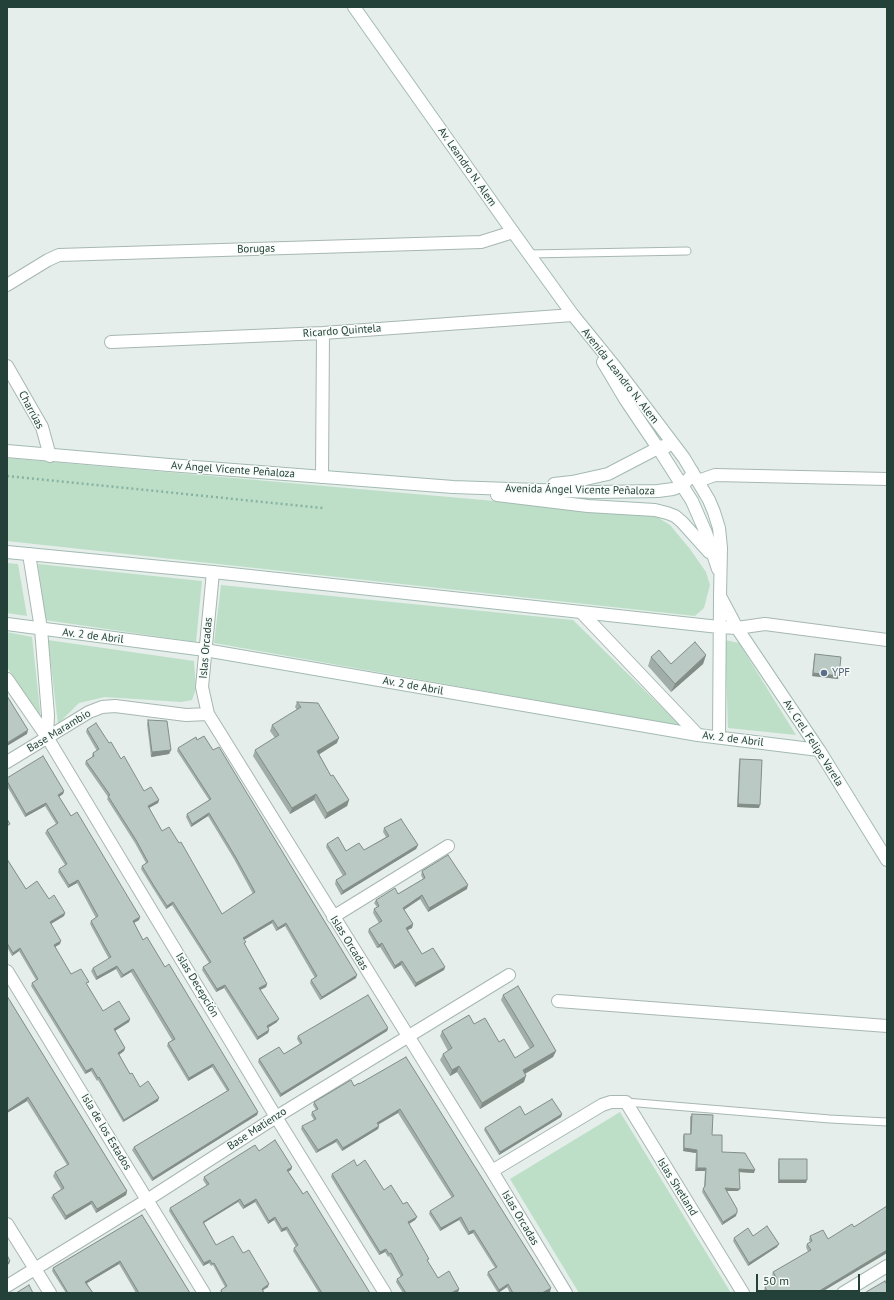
<!DOCTYPE html>
<meta charset="utf-8">
<style>
body{margin:0}
#map{position:relative;width:894px;height:1300px;overflow:hidden;background:#e5eeea;font-family:"PT Sans",sans-serif}
canvas{display:block}
.frame{position:absolute;inset:0;border:8px solid #244139;pointer-events:none}
.scale{position:absolute;left:756px;top:1274px;width:104px;height:18px;box-sizing:border-box;border:2px solid #244139;border-top:0;padding-left:5px;font-size:12px;line-height:14px;white-space:nowrap;color:#244139;-webkit-text-stroke:3px #f6fbf8;paint-order:stroke}
</style>
<div id="map">
<canvas width="894" height="1300"></canvas>
<div class="frame"></div>
<div class="scale">50 m</div>
</div>
<script>
const c = document.querySelector('canvas').getContext('2d');
c.lineJoin = 'round';
function fillPath(path, color) {
  c.fillStyle = color;
  c.fill(path, 'evenodd');
}
function toPath(rows) {
  const path = new Path2D();
  for (const r of rows) {
    path.moveTo(r[0], r[1]);
    for (let i = 2; i < r.length; i += 2) path.lineTo(r[i], r[i + 1]);
  }
  return path;
}
function stroke(path, color, width, dash) {
  c.strokeStyle = color;
  c.lineWidth = width;
  c.lineCap = dash ? 'butt' : 'round';
  c.setLineDash(dash || []);
  c.stroke(path);
}
function label(font, color, halo, rows, align = 'center') {
  c.font = font + ' "PT Sans",sans-serif';
  c.lineWidth = 3;
  c.setLineDash([]);
  c.textBaseline = 'middle';
  c.strokeStyle = halo;
  c.fillStyle = color;
  for (const [text, x, y, turn = 0] of rows) {
    c.save();
    c.translate(x, y);
    c.rotate((+turn || 0) * Math.PI / 180);
    c.textAlign = isNaN(turn) ? turn : align;
    if (halo) c.strokeText(text, 0, 0);
    c.fillText(text, 0, 0);
    c.restore();
  }
}
const green = toPath([
 [7,458,597,510,657,517,670,525,690,549,706,572,710,585,704,608,695,616,7,541],
 [7,563,18,564,27,616,7,613],
 [38,564,202,581,196,642,45,620],
 [221,585,573,620,681,726,214,643],
 [7,632,32,637,41,719,7,667],
 [48,640,194,661,196,689,192,700,181,702,105,697,79,703,58,724],
 [725,640,739,643,796,735,728,728],
 [620,1112,731,1293,579,1293,510,1179]
]);
const path = toPath([
 [7,476,323,508]
]);
const lane = toPath([
 [529,254,687,251],
 [626,1102,830,1119,887,1122]
]);
const street = toPath([
 [7,285,48,260,59,255,481,242,513,232],
 [111,342,323,333,573,315],
 [7,366,42,427,50,456],
 [322,477,323,333],
 [698,481,715,475,887,479],
 [29,554,41,629,48,715,47,737],
 [213,572,202,687,208,714,492,1171,566,1293],
 [581,612,698,735],
 [737,628,765,624,887,640],
 [7,679,47,737,276,1117,385,1293],
 [7,762,89,712,102,707,115,706,186,715,208,714],
 [333,917,448,846],
 [7,971,204,1293],
 [558,1001,887,1026],
 [492,1171,602,1105,611,1102,626,1102,743,1293],
 [7,1224,50,1293],
 [7,1286,147,1200,276,1117,509,975],
 [843,1293,887,1266]
]);
const secondary = toPath([
 [354,7,513,232,573,315,616,368,684,458,709,500,714,512,719,528,721,548,720,596,737,628,819,750,887,860],
 [603,362,625,399,662,454,692,501,706,533,718,569],
 [7,451,169,465,453,487,595,492,658,491,673,489,683,485,691,476,692,471],
 [554,484,572,482,608,474,658,448,663,446,666,447],
 [497,495,588,506,655,510,667,513,675,516,682,522,709,552],
 [7,552,213,572,719,627,737,628],
 [7,624,205,650,698,735,819,750],
 [719,737,720,597]
]);
const wall = toPath([
 [815,654,838,679,812,676,814,657],
 [706,655,703,664,671,692,648,666,651,657,671,664],
 [297,702,337,743,319,754,331,776,349,800,347,806,325,819,314,800,290,814,253,756,255,750,275,738,270,731,272,725,297,710,295,707],
 [148,720,171,750,169,754,151,757,147,724],
 [87,729,109,743,144,791,159,800,158,803,149,808,162,831,179,843,222,914,253,894,234,859,208,816,191,827,186,817,187,814,209,800,177,751,178,748,356,978,320,1000,310,983,311,980,315,978,285,926,276,931,272,923,244,940,245,945,267,984,266,987,260,990,277,1022,268,1028,269,1030,268,1033,257,1040,224,988,216,992,202,970,203,967,209,963,172,905,166,909,141,869,142,866,146,863,135,843,107,799,108,797,85,764,86,761,92,757,92,756,93,753,97,751,86,732],
 [740,759,759,808,737,807,739,762],
 [7,778,64,791,63,794,59,797,71,816,140,917,139,920,134,923,143,940,165,967,258,1112,257,1115,152,1181,132,1150,134,1147,227,1091,212,1067,188,1081,167,1046,168,1043,172,1040,131,972,121,978,116,969,96,980,91,971,93,968,109,959,90,924,91,921,96,918,77,883,68,888,58,872,59,869,65,865,45,833,47,830,56,824,45,806,25,817,7,786],
 [384,828,418,845,416,849,341,895,335,884,336,880,343,876,326,847,327,844,346,851,364,850,386,837,383,832],
 [7,859,26,889,49,899,65,913,64,916,51,924,60,944,55,947,71,974,87,985,103,1011,130,1019,129,1022,115,1031,125,1048,124,1051,119,1055,130,1074,140,1087,158,1101,123,1122,98,1080,97,1081,91,1071,85,1074,31,986,32,983,36,980,19,951,12,956,7,947],
 [422,871,467,889,428,912,420,899,404,910,413,924,412,928,408,930,422,954,445,967,444,970,415,987,401,965,394,969,380,947,377,948,368,932,369,929,379,923,373,913,374,909,377,907,374,903,376,900,398,894,423,879,421,875],
 [503,995,556,1051,553,1057,525,1074,524,1082,480,1109,457,1072,450,1076,440,1060,443,1054,448,1051,440,1036,442,1031,474,1024,499,1042,515,1058,530,1049,501,1000],
 [7,996,127,1191,126,1195,96,1213,91,1204,65,1220,51,1198,53,1195,61,1189,53,1176,55,1172,67,1165,27,1101,7,1113],
 [388,1028,387,1031,280,1097,258,1062,259,1059,284,1054,300,1044,297,1039,298,1036],
 [406,1057,550,1292,547,1293,510,1293,507,1287,498,1293,487,1275,488,1272,495,1268,473,1233,468,1235,459,1220,440,1231,429,1214,430,1211,452,1198,398,1113,378,1125,379,1126,378,1129,342,1151,336,1142,316,1153,301,1129,302,1126,314,1120,311,1115,312,1112,316,1110,313,1105,314,1102,359,1084],
 [562,1114,561,1117,499,1155,484,1130,485,1128,525,1115],
 [692,1114,712,1135,722,1152,754,1173,739,1172,738,1191,727,1191,736,1216,722,1225,702,1192,703,1189,704,1187,705,1171,695,1171,696,1153,683,1151,683,1137,684,1134,690,1134,690,1117],
 [259,1151,292,1167,291,1170,288,1171,370,1293,319,1293,293,1251,294,1248,296,1247,286,1230,281,1232,274,1220,268,1224,255,1202,243,1209,238,1202,204,1223,216,1245,243,1253,268,1287,263,1290,264,1293,220,1293,221,1290,225,1287,213,1265,211,1266,209,1263,203,1266,169,1211,170,1208,207,1186,203,1180,204,1177],
 [779,1159,806,1183,778,1183,778,1162],
 [357,1166,384,1190,403,1204,417,1217,415,1220,409,1224,428,1262,438,1278,459,1289,458,1292,456,1293,403,1293,396,1282,397,1279,401,1277,389,1256,388,1257,385,1252,379,1255,331,1177,332,1174],
 [887,1206,887,1253,820,1293,765,1293,764,1291,765,1287,775,1281,772,1276,773,1272,808,1252,806,1247,807,1244,810,1242,809,1240,810,1236,828,1239,854,1227],
 [142,1215,190,1293,136,1293,119,1264,87,1283,93,1293,66,1293,52,1271,53,1268],
 [734,1238,777,1247,748,1266,733,1241]
]);
const shadedWall = toPath([
 [706,655,703,664,671,692,675,684],
 [813,673,839,676,838,679,812,676],
 [28,730,27,734,7,746,7,743],
 [339,738,337,743,315,757,317,751],
 [171,750,169,754,151,757,152,752],
 [64,791,63,794,57,798,58,795],
 [316,794,314,800,290,814,292,808],
 [159,800,158,803,147,809,148,806],
 [349,800,347,806,325,819,327,813],
 [46,803,45,806,25,817,26,814],
 [738,804,760,805,759,808,737,807],
 [209,813,208,816,191,827,192,824],
 [418,845,416,849,341,895,343,891],
 [78,880,77,883,68,888,69,885],
 [468,885,467,889,428,912,429,908],
 [422,895,420,899,402,911,403,908],
 [173,902,172,905,166,909,167,906],
 [65,913,64,916,49,925,50,922],
 [140,917,139,920,132,924,133,921],
 [273,920,272,923,242,941,243,938],
 [286,923,285,926,276,931,278,928],
 [413,924,412,928,405,931,406,928],
 [61,941,60,944,53,948,54,945],
 [382,943,380,947,377,948,379,945],
 [20,948,19,951,12,956,13,953],
 [402,961,401,965,394,969,395,966],
 [117,966,116,969,96,980,97,977],
 [445,967,444,970,415,987,416,983],
 [133,969,131,972,121,978,123,975],
 [357,975,356,978,320,1000,322,997],
 [267,984,266,987,258,991,259,988],
 [225,985,224,988,216,992,217,989],
 [130,1019,129,1022,113,1032,114,1029],
 [279,1019,277,1022,266,1029,267,1026],
 [388,1028,387,1031,280,1097,281,1094],
 [269,1030,268,1033,257,1040,258,1037],
 [125,1048,124,1051,117,1056,118,1053],
 [556,1051,553,1057,521,1076,523,1070],
 [213,1064,212,1067,188,1081,189,1078],
 [459,1066,457,1072,450,1076,452,1070],
 [92,1068,91,1071,85,1074,86,1071],
 [526,1076,524,1082,480,1109,482,1103],
 [28,1097,27,1101,7,1113,7,1111],
 [159,1098,158,1101,123,1122,124,1120],
 [400,1109,398,1113,375,1126,377,1123],
 [258,1112,257,1115,152,1181,153,1178],
 [562,1114,561,1117,499,1155,500,1152],
 [379,1126,378,1129,342,1151,343,1148],
 [337,1139,336,1142,316,1153,318,1150],
 [684,1148,697,1150,696,1153,683,1151],
 [292,1167,291,1170,286,1173,287,1170],
 [697,1168,706,1168,705,1171,695,1171],
 [739,1169,755,1170,754,1173,738,1172],
 [779,1180,807,1180,806,1183,778,1183],
 [725,1188,740,1189,738,1191,724,1191],
 [127,1191,126,1195,96,1213,97,1209],
 [240,1199,238,1202,202,1224,203,1222],
 [256,1199,255,1202,243,1209,244,1206],
 [92,1201,91,1204,65,1220,66,1216],
 [737,1213,736,1216,722,1225,723,1222],
 [275,1217,274,1220,268,1224,269,1221],
 [417,1217,415,1220,407,1225,408,1222],
 [461,1217,459,1220,440,1231,441,1228],
 [287,1227,286,1230,281,1232,282,1229],
 [474,1230,473,1233,468,1235,469,1232],
 [779,1244,777,1247,748,1266,749,1263],
 [386,1249,385,1252,379,1255,380,1252],
 [887,1250,887,1253,820,1293,816,1293],
 [210,1260,209,1263,203,1266,204,1263],
 [10,1261,9,1264,7,1265,7,1263],
 [120,1261,119,1264,84,1285,85,1282],
 [269,1284,268,1287,260,1292,262,1289],
 [508,1284,507,1287,498,1293,499,1290],
 [551,1288,550,1292,547,1293,542,1293],
 [459,1289,458,1292,456,1293,451,1293]
]);
const building = toPath([
 [695,642,706,655,675,684,651,657,659,650,671,664,695,642],
 [815,654,841,657,839,676,813,673,815,654],
 [7,696,28,730,7,743,7,696],
 [297,702,318,703,339,738,317,751,331,776,333,775,349,800,327,813,316,794,292,808,255,750,279,735,272,725,301,707,297,702],
 [148,720,167,721,171,750,152,752,148,720],
 [96,723,109,743,111,742,121,759,124,756,144,791,151,787,159,800,148,806,162,831,169,827,179,843,181,842,222,914,255,892,235,856,209,813,192,824,187,814,211,799,178,748,196,737,197,740,204,736,213,750,219,747,357,975,322,997,311,980,317,976,286,923,278,928,273,920,243,938,246,942,244,943,267,984,259,988,279,1019,267,1026,269,1030,258,1037,225,985,217,989,203,967,211,962,173,902,167,906,154,886,142,866,148,862,136,840,108,796,110,795,86,761,94,756,93,753,99,749,87,729,96,723],
 [43,756,64,791,58,795,71,816,77,812,140,917,133,921,143,940,147,937,165,967,169,964,258,1112,153,1178,134,1147,229,1090,213,1064,189,1078,168,1043,175,1039,133,969,123,975,117,966,97,977,93,968,111,957,91,921,98,916,78,880,69,885,59,869,67,864,47,830,58,823,46,803,26,814,7,781,7,778,43,756],
 [740,759,762,760,760,805,738,804,740,759],
 [7,819,10,824,7,826,7,819],
 [401,819,418,845,343,891,336,880,346,874,327,844,338,837,346,851,359,843,364,850,389,836,384,828,401,819],
 [448,855,468,885,429,908,422,895,403,908,413,924,406,928,422,954,433,948,445,967,416,983,402,961,395,966,382,943,379,945,369,929,382,921,374,909,379,906,376,900,395,888,398,894,425,878,422,871,448,855],
 [7,859,26,889,37,881,49,899,54,895,65,913,50,922,61,941,54,945,71,974,81,969,89,982,86,983,103,1011,119,1001,130,1019,114,1029,125,1048,118,1053,130,1074,132,1073,140,1087,148,1081,159,1098,124,1120,99,1077,98,1078,92,1068,86,1071,32,983,38,979,20,948,13,953,7,943,7,859],
 [518,986,556,1051,523,1070,526,1076,482,1103,459,1066,452,1070,443,1054,452,1048,442,1031,469,1015,474,1024,485,1018,499,1042,504,1039,515,1058,534,1046,503,995,518,986],
 [368,995,388,1028,281,1094,259,1059,279,1047,284,1054,302,1043,298,1036,368,995],
 [7,996,127,1191,97,1209,92,1201,66,1216,53,1195,64,1188,55,1172,69,1164,28,1097,7,1111,7,1080,8,1079,7,1078,7,996],
 [406,1057,551,1288,542,1293,513,1293,508,1284,499,1290,488,1272,497,1267,474,1230,469,1232,461,1217,441,1228,430,1211,454,1196,400,1109,377,1123,379,1126,343,1148,337,1139,318,1150,302,1126,316,1119,312,1112,318,1109,314,1102,351,1080,354,1086,359,1083,359,1084,406,1057],
 [552,1099,562,1114,500,1152,485,1128,520,1106,525,1115,552,1099],
 [692,1114,713,1115,712,1135,722,1135,722,1152,745,1153,755,1170,739,1169,740,1189,725,1188,737,1209,737,1213,723,1222,703,1189,705,1186,706,1168,697,1168,697,1150,684,1148,684,1134,691,1134,692,1114],
 [275,1140,292,1167,287,1170,303,1194,307,1191,370,1293,322,1293,294,1248,298,1245,287,1227,282,1229,275,1217,269,1221,256,1199,244,1206,240,1199,203,1222,216,1245,233,1236,243,1253,249,1250,269,1284,262,1289,264,1293,222,1293,221,1290,227,1286,214,1263,212,1264,210,1260,204,1263,170,1208,209,1184,204,1177,255,1145,259,1151,275,1140],
 [779,1159,807,1159,807,1180,779,1180,779,1159],
 [354,1160,357,1166,365,1160,384,1190,391,1185,403,1204,407,1202,417,1217,408,1222,429,1259,427,1260,438,1278,449,1271,459,1289,451,1293,406,1293,397,1279,403,1275,391,1253,389,1254,386,1249,380,1252,332,1174,354,1160],
 [887,1206,887,1250,816,1293,768,1293,765,1287,777,1279,773,1272,811,1250,807,1244,812,1241,810,1236,823,1230,828,1239,852,1224,854,1227,887,1206],
 [142,1215,190,1293,139,1293,120,1261,85,1282,93,1293,68,1293,53,1268,142,1215],
 [767,1226,779,1244,749,1263,734,1238,748,1228,753,1236,767,1226],
 [7,1255,10,1261,7,1263,7,1255],
 [885,1281,887,1285,887,1293,867,1293,866,1292,885,1281],
 [29,1285,33,1293,16,1293,29,1285]
]);
const markers = [
 [824,673,4,"#5c6f8a"]
];
const streetNames = [
 ["Av. Leandro N. Alem",467,167,55],
 ["Borugas",256,249,-2],
 ["Ricardo Quintela",342,331,-4],
 ["Avenida Leandro N. Alem",620,376,52],
 ["Charrúas",31,410,62],
 ["Av Ángel Vicente Peñaloza",233,470,4],
 ["Avenida Ángel Vicente Peñaloza",580,490,1],
 ["Av. 2 de Abril",93,636,7],
 ["Islas Orcadas",206,648,-85],
 ["Av. 2 de Abril",413,686,10],
 ["Base Marambio",59,731,-31],
 ["Av. 2 de Abril",733,739,7],
 ["Av. Crel. Felipe Varela",813,743,57],
 ["Islas Orcadas",349,943,58],
 ["Islas Decepción",197,985,59],
 ["Base Matienzo",257,1129,-33],
 ["Isla de los Estados",106,1132,59],
 ["Islas Shetland",677,1187,58],
 ["Islas Orcadas",520,1218,59]
];
const serviceNames = [
 ["YPF",832,673]
];
fillPath(green, '#bedfc7');
stroke(lane, '#a7b7b1', 9);
stroke(street, '#a7b7b1', 14);
stroke(secondary, '#a3bab2', 14);
stroke(path, '#86b2a4', 2.5, [2, 3]);
stroke(lane, '#fff', 7);
stroke(street, '#fff', 12);
stroke(secondary, '#fff', 12);
fillPath(wall, '#a0ada8');
fillPath(shadedWall, '#828d88');
fillPath(building, '#bac9c3');
stroke(building, '#828d88', 1);
for (const [x, y, r, color] of markers) {
  const dot = new Path2D();
  dot.arc(x, y, r, 0, 2 * Math.PI);
  c.fillStyle = color;
  c.fill(dot);
  stroke(dot, '#f6fbf8', 1.5);
}
label('11px', '#244139', '#f6fbf8', streetNames);
label('11px', '#4e5e75', '#f6fbf8', serviceNames, 'left');
</script>
